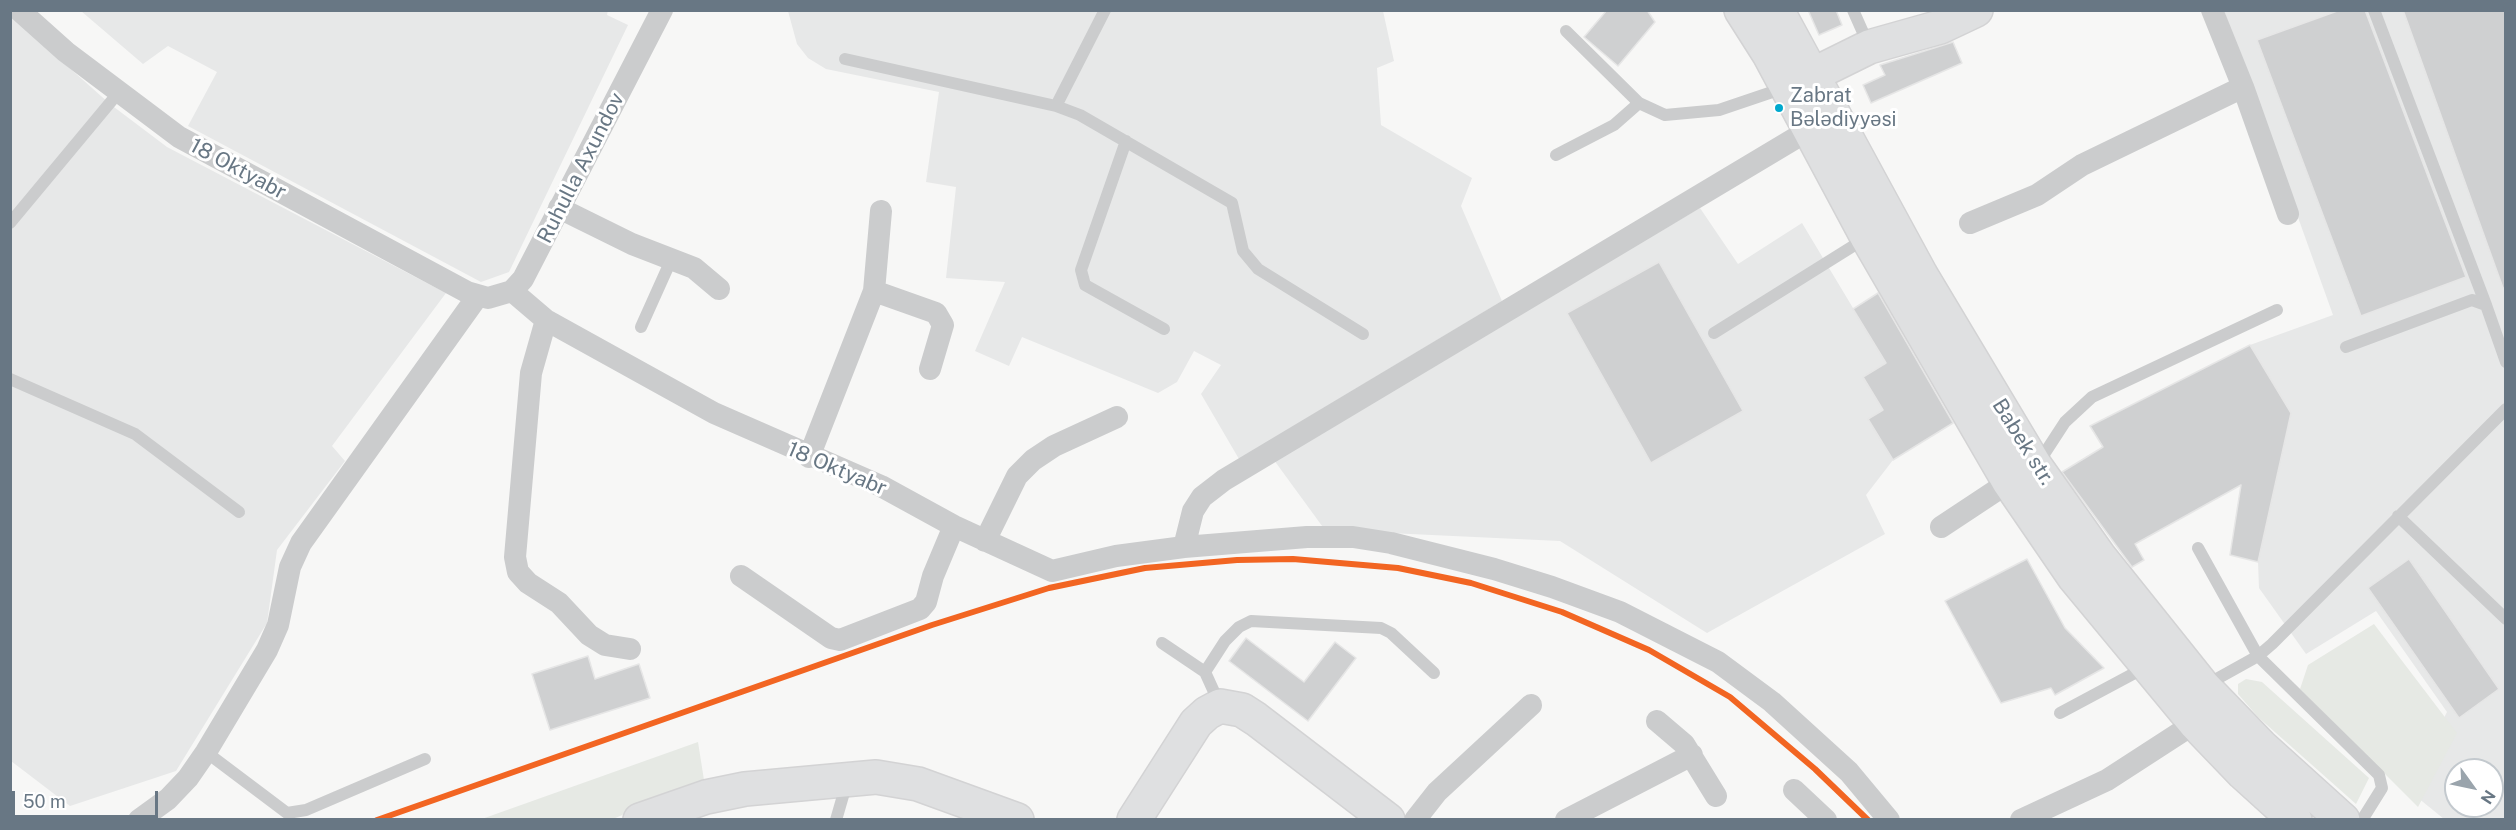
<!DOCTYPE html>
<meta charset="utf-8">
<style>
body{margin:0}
#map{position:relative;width:2516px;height:830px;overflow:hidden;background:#f7f7f6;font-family:"Public Sans",sans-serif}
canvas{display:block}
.frame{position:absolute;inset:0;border:12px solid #687784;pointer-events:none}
.north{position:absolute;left:2444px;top:758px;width:60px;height:60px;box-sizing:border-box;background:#fff;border:2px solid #c3c9ce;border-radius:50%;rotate:123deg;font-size:16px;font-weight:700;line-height:24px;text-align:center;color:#687784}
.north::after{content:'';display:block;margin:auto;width:21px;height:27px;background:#9aa4ac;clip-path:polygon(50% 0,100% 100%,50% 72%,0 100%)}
.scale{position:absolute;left:12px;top:791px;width:146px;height:27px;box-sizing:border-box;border:3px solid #687784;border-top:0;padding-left:8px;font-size:18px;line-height:21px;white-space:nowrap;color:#687784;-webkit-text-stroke:4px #fff;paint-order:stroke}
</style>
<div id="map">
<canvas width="2516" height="830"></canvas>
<div class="frame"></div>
<div class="north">N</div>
<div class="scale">50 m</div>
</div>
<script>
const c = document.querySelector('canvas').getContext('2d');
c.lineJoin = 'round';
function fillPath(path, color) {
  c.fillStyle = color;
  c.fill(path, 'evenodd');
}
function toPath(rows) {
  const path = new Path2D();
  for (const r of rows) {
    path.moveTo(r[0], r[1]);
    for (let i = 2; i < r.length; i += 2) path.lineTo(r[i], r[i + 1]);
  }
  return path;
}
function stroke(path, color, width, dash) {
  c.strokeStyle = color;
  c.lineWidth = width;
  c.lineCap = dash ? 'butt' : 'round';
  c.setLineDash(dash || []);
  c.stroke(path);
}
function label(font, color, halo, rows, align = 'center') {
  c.font = font + ' "Public Sans",sans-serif';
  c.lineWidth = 6;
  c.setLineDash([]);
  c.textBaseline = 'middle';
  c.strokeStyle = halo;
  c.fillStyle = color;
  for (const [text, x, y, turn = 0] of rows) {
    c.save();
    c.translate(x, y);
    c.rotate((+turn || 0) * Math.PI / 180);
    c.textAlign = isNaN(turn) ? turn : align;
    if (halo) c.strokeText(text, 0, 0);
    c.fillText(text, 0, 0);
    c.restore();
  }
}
const built = toPath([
 [608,10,607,15,628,25,509,272,481,282,188,126,217,72,168,46,143,64,81,11],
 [788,11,1383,11,1394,61,1377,68,1381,125,1472,178,1461,206,1502,301,1239,459,1201,394,1221,365,1194,351,1177,382,1158,393,1022,337,1009,366,975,351,1005,282,946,278,956,187,926,182,939,92,826,69,808,58,797,44],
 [2224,11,2505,11,2505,819,2444,819,2407,789,2447,712,2376,611,2306,654,2259,588,2258,562,2291,413,2250,345,2333,315],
 [2456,770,2492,770,2492,806,2456,806],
 [10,15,110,104,167,147,446,293,332,446,345,461,277,550,267,623,176,771,70,806,11,761],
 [1700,208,1738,264,1802,223,1886,363,1863,377,1883,410,1869,419,1893,460,1866,495,1885,534,1707,633,1560,541,1325,530,1271,456]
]);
const green = toPath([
 [2374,624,2457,733,2418,807,2300,689,2308,665],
 [2246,679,2262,682,2369,778,2356,804,2258,717,2238,694,2238,684],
 [698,742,704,780,613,819,479,820]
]);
const building = toPath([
 [1607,10,1647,10,1655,22,1618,66,1584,37,1607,10],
 [1808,10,1836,10,1842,25,1819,35,1808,10],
 [2340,10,2365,10,2466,277,2361,316,2257,40,2340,10],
 [2403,10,2505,10,2505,288,2503,288,2403,10],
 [1953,42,1962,63,1871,103,1863,85,1885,75,1880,65,1953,42],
 [1659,262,1743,411,1651,463,1567,313,1659,262],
 [1878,293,1953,423,1893,460,1868,419,1883,410,1863,377,1886,363,1853,309,1878,293],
 [2250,345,2291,413,2258,562,2230,555,2241,485,2135,544,2144,560,2132,567,2062,472,2103,447,2090,426,2250,345],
 [2027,559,2065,628,2104,668,2055,695,2051,688,2001,703,1945,601,2027,559],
 [2409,559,2499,689,2459,718,2368,588,2409,559],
 [1246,638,1304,682,1335,642,1356,658,1308,721,1229,661,1246,638],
 [588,656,595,679,639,664,650,698,550,730,532,674,588,656]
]);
const lane = toPath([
 [1853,10,1869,46],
 [2374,10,2486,305],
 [1566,31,1639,103,1665,115,1719,110,1787,87],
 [845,59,1056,106,1080,115,1232,203,1243,251,1258,269,1363,334],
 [1056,106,1105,10],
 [1126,141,1081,270,1085,285,1164,329],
 [1556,155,1614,125,1639,103],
 [10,223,119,92],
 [641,327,672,258],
 [1714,333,1866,238],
 [2346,347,2472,300,2486,305,2506,362],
 [10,379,135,434,239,512],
 [2037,465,2065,422,2092,397,2277,310],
 [2398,516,2506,619],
 [2198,548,2258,656,2379,775,2382,788,2362,820],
 [1162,643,1205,672],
 [2204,686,2258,656,2272,644,2506,409],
 [1220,705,1205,672,1225,641,1239,627,1251,621,1381,628,1391,633,1434,673],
 [2060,713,2146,667],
 [206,752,287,813,306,810,425,759],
 [836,820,847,782]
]);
const street = toPath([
 [19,10,66,52,179,137,467,292,488,298,512,291,523,279,662,10],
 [2212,10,2243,87,2288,214],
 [559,208,632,244,694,268,719,289],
 [1970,223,2037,195,2082,165,2243,87],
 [512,291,546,320,714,413,881,486,954,526,1052,571,1116,556,1184,547,1307,537,1353,537,1391,543,1494,569,1552,587,1620,612,1718,662,1772,702,1849,772,1889,820],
 [874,291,936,313,943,325,930,369],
 [546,320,531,373,515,557,518,572,528,583,559,603,589,635,605,645,630,649],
 [809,457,874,291,881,211],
 [1941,527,2009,482],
 [985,541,1017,476,1033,460,1054,446,1117,417],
 [1184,547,1193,511,1202,497,1224,480,1809,130],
 [741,576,831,638,840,640,920,609,926,602,933,576,954,526],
 [1657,721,1684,744,1716,796],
 [1794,790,1826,820],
 [139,820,168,799,188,778,206,752,267,650,278,625,290,567,301,543,477,297],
 [1415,820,1437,792,1531,705],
 [1566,820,1692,755],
 [2021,820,2107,780,2195,723]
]);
const secondary = toPath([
 [1788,87,1869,47,1940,27,1976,10],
 [640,820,706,797,745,789,876,777,918,784,1017,820],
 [1134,820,1196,723,1207,713,1220,706,1242,710,1256,719,1388,820]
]);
const primary = toPath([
 [1741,10,1769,54,1867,237,2009,482,2074,577,2195,723,2243,773,2295,820],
 [1777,10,1921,275,2036,467,2099,556,2203,686,2261,746,2343,820]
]);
const rail1 = toPath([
 [377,820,932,625,1049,588,1145,568,1237,560,1293,559,1398,568,1471,583,1562,612,1649,650,1730,697,1815,769,1868,820]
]);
const markers = [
 [1779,108,5,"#00a9ce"]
];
const busNames = [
 ["Zabrat",1790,96],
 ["Bәlәdiyyәsi",1790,120]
];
const streetNames = [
 ["Ruhulla Axundov",581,168,-63],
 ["18 Oktyabr",238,169,28],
 ["Babek str.",2023,442,58],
 ["18 Oktyabr",837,469,23]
];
fillPath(built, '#e7e8e8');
fillPath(green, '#e6e9e4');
fillPath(building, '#cfd0d1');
stroke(building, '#e6e6e6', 1.5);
stroke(secondary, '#d3d3d4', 36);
stroke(primary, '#d3d3d4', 36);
stroke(lane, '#cbcccd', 12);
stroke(street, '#cbcccd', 22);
stroke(secondary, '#dfe0e1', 33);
stroke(primary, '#dfe0e1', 33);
stroke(rail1, '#f26522', 6);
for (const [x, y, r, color] of markers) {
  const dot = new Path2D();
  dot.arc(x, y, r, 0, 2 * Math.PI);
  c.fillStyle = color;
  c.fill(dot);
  stroke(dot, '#fff', 2);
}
label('20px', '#687784', '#fff', busNames, 'left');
label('21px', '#687784', '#fff', streetNames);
</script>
